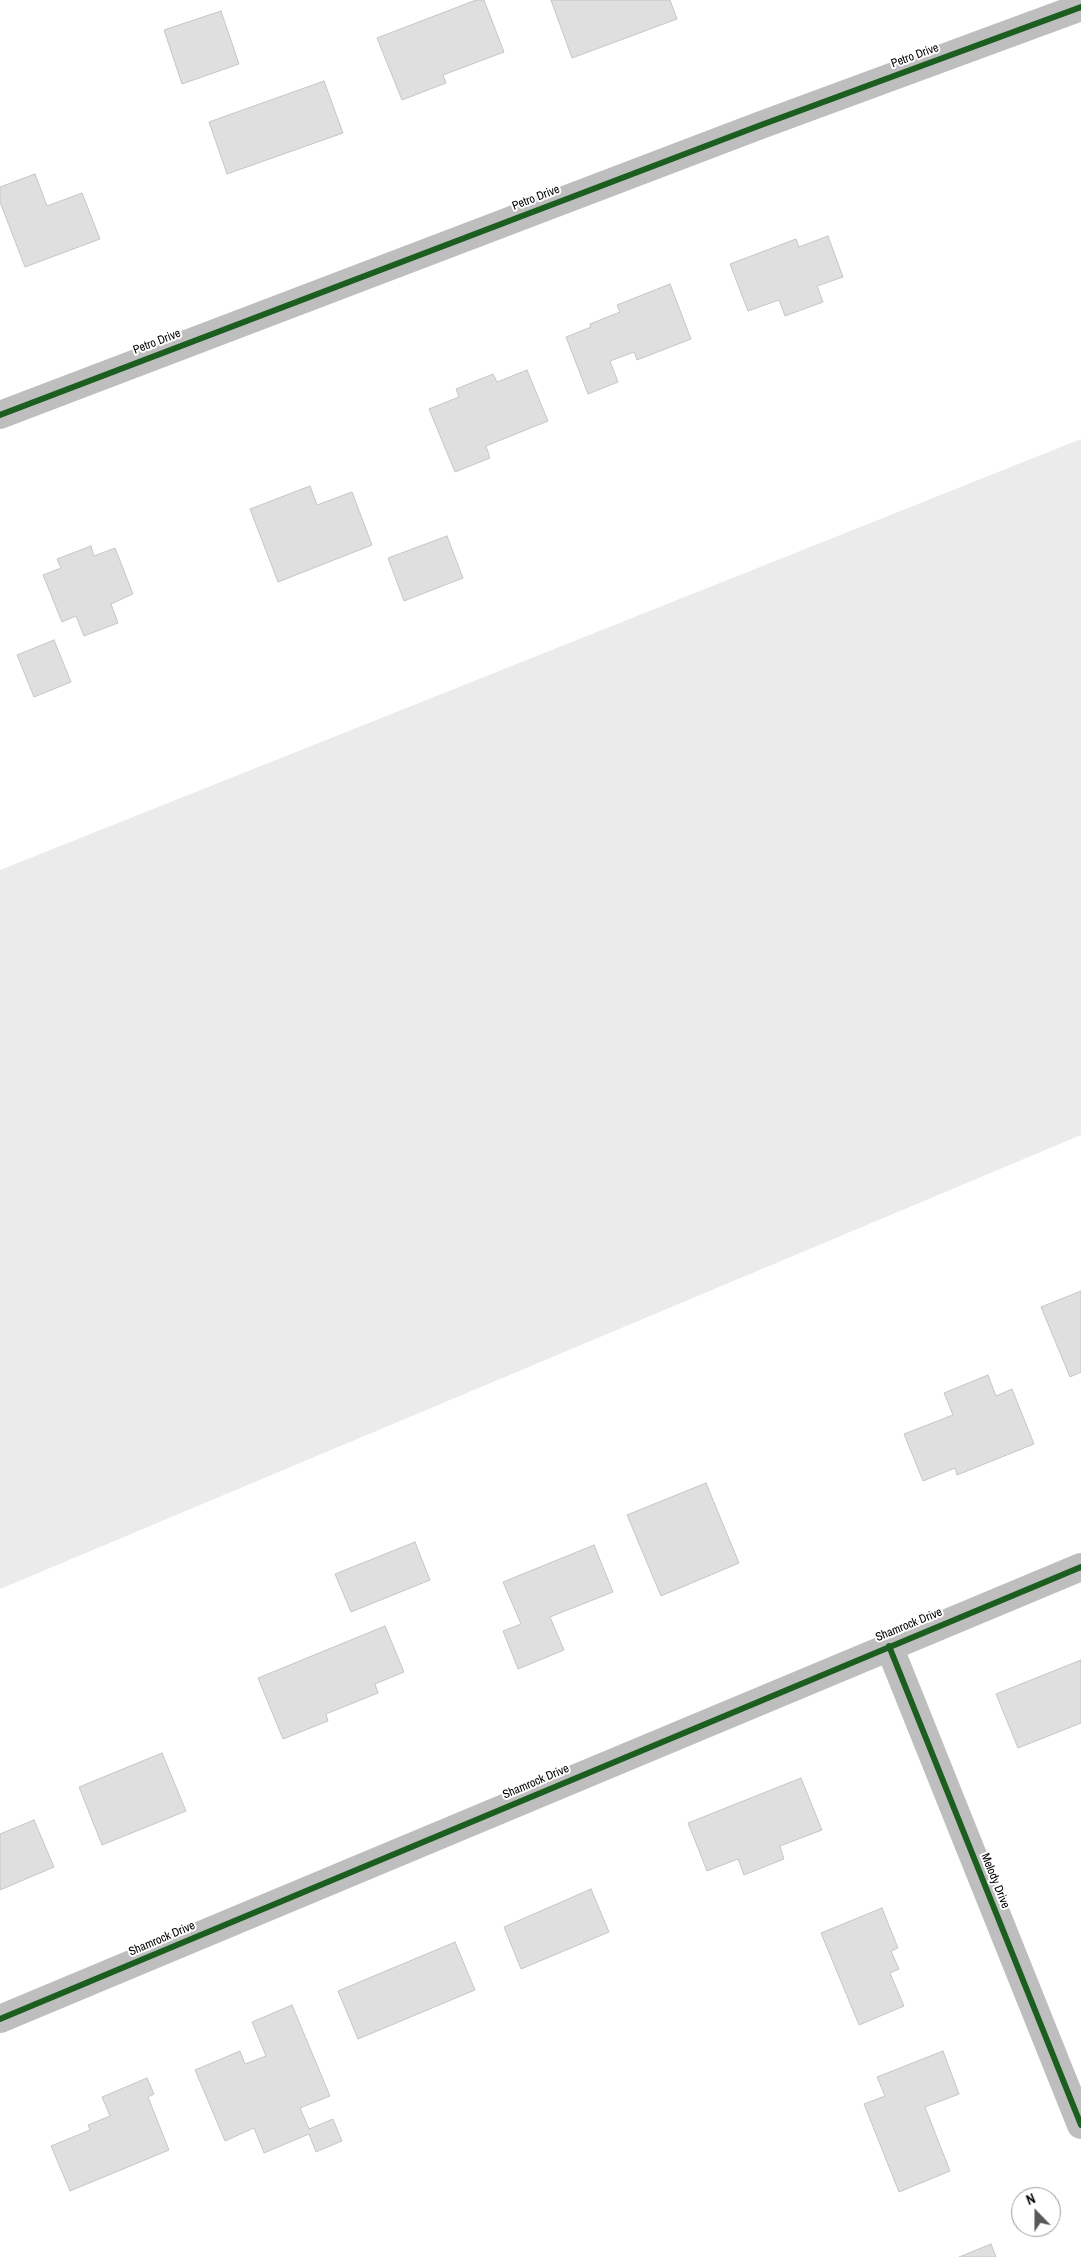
<!DOCTYPE html>
<style>
body{margin:0}
#map{position:relative;width:1081px;height:2257px;overflow:hidden;background:#fff;font-family:"Archivo Narrow",sans-serif}
canvas{display:block}
.north{position:absolute;left:1011px;top:2187px;width:50px;height:50px;box-sizing:border-box;background:#fff;border:1px solid #999;border-radius:50%;rotate:338deg;font-size:14px;font-weight:700;line-height:20px;text-align:center;color:#000}
.north::after{content:'';display:block;margin:auto;width:18px;height:22px;background:#595959;clip-path:polygon(50% 0,100% 100%,50% 72%,0 100%)}
</style>
<div id="map">
<canvas width="1081" height="2257"></canvas>
<div class="north">N</div>
</div>
<script>
const c = document.querySelector('canvas').getContext('2d');
c.lineJoin = 'round';
function fillPath(path, color) {
  c.fillStyle = color;
  c.fill(path, 'evenodd');
}
function toPath(rows) {
  const path = new Path2D();
  for (const r of rows) {
    path.moveTo(r[0], r[1]);
    for (let i = 2; i < r.length; i += 2) path.lineTo(r[i], r[i + 1]);
  }
  return path;
}
function stroke(path, color, width, dash) {
  c.strokeStyle = color;
  c.lineWidth = width;
  c.lineCap = dash ? 'butt' : 'round';
  c.setLineDash(dash || []);
  c.stroke(path);
}
function label(font, color, halo, rows, align = 'center') {
  c.font = font + ' "Archivo Narrow",sans-serif';
  c.lineWidth = 4;
  c.setLineDash([]);
  c.textBaseline = 'middle';
  c.strokeStyle = halo;
  c.fillStyle = color;
  for (const [text, x, y, turn = 0] of rows) {
    c.save();
    c.translate(x, y);
    c.rotate((+turn || 0) * Math.PI / 180);
    c.textAlign = isNaN(turn) ? turn : align;
    if (halo) c.strokeText(text, 0, 0);
    c.fillText(text, 0, 0);
    c.restore();
  }
}
const green = toPath([
 [1081,439,1081,1135,0,1589,0,870]
]);
const building = toPath([
 [476,0,484,0,504,52,443,75,446,83,402,100,377,38,476,0],
 [551,0,670,0,677,19,572,58,551,0],
 [221,11,239,64,182,84,164,30,221,11],
 [324,81,343,133,227,174,209,122,324,81],
 [35,174,47,206,82,193,100,239,25,267,0,202,0,187,35,174],
 [828,236,843,277,817,286,823,302,785,316,779,300,748,311,730,264,796,239,799,247,828,236],
 [670,284,691,339,637,360,634,352,610,361,618,382,588,394,566,337,591,327,590,324,620,312,617,305,670,284],
 [527,370,548,421,486,446,490,458,455,472,429,409,459,397,456,389,493,374,497,382,527,370],
 [310,486,317,505,352,492,372,545,278,582,250,509,310,486],
 [447,536,463,578,404,601,388,558,447,536],
 [91,546,94,556,115,548,133,594,111,604,118,623,84,636,76,616,62,622,43,575,61,568,57,559,91,546],
 [54,640,71,682,34,697,17,655,54,640],
 [1081,1291,1081,1372,1070,1377,1041,1307,1081,1291],
 [988,1375,996,1396,1012,1389,1034,1444,957,1475,955,1468,923,1481,904,1434,953,1415,944,1393,988,1375],
 [706,1483,739,1563,661,1596,627,1515,706,1483],
 [415,1542,430,1580,351,1612,335,1574,415,1542],
 [594,1545,613,1592,550,1617,564,1650,518,1669,503,1631,521,1624,503,1582,594,1545],
 [385,1626,404,1672,375,1684,378,1693,326,1714,328,1721,283,1739,258,1678,385,1626],
 [1081,1660,1081,1723,1018,1748,996,1694,1081,1660],
 [162,1753,186,1811,102,1845,79,1787,162,1753],
 [801,1778,822,1830,780,1846,784,1859,744,1875,738,1859,707,1871,688,1823,801,1778],
 [34,1820,54,1867,0,1890,0,1834,34,1820],
 [591,1889,609,1932,521,1969,504,1927,591,1889],
 [882,1908,898,1948,891,1951,899,1969,890,1973,904,2006,859,2025,821,1933,882,1908],
 [455,1942,475,1990,358,2039,338,1991,455,1942],
 [292,2005,330,2096,300,2108,309,2129,333,2119,342,2141,316,2152,309,2134,264,2153,254,2128,225,2141,195,2070,240,2051,245,2064,266,2056,252,2022,292,2005],
 [943,2051,959,2094,925,2107,950,2171,899,2192,864,2104,885,2096,877,2077,943,2051],
 [147,2078,154,2094,148,2097,169,2150,70,2191,51,2146,90,2130,88,2125,110,2116,102,2097,147,2078],
 [991,2244,996,2257,959,2257,991,2244]
]);
const minor = toPath([
 [0,415,761,125,1081,7],
 [889,1646,1081,2125],
 [0,2019,1081,1567]
]);
const cycleway = toPath([
 [0,415,761,125,1081,7],
 [889,1646,1081,2125],
 [0,2019,1081,1567]
]);
const streetNames = [
 ["Petro Drive",915,56,-20],
 ["Petro Drive",536,198,-21],
 ["Petro Drive",157,342,-21],
 ["Shamrock Drive",909,1625,-22],
 ["Shamrock Drive",536,1782,-23],
 ["Melody Drive",995,1881,68],
 ["Shamrock Drive",162,1939,-23]
];
fillPath(green, '#ebebeb');
fillPath(building, '#dfdfdf');
stroke(building, '#c6c6c6', 1);
stroke(minor, '#bebebe', 28);
stroke(cycleway, '#1b5e20', 6);
label('12px', '#000', '#fff', streetNames);
</script>
